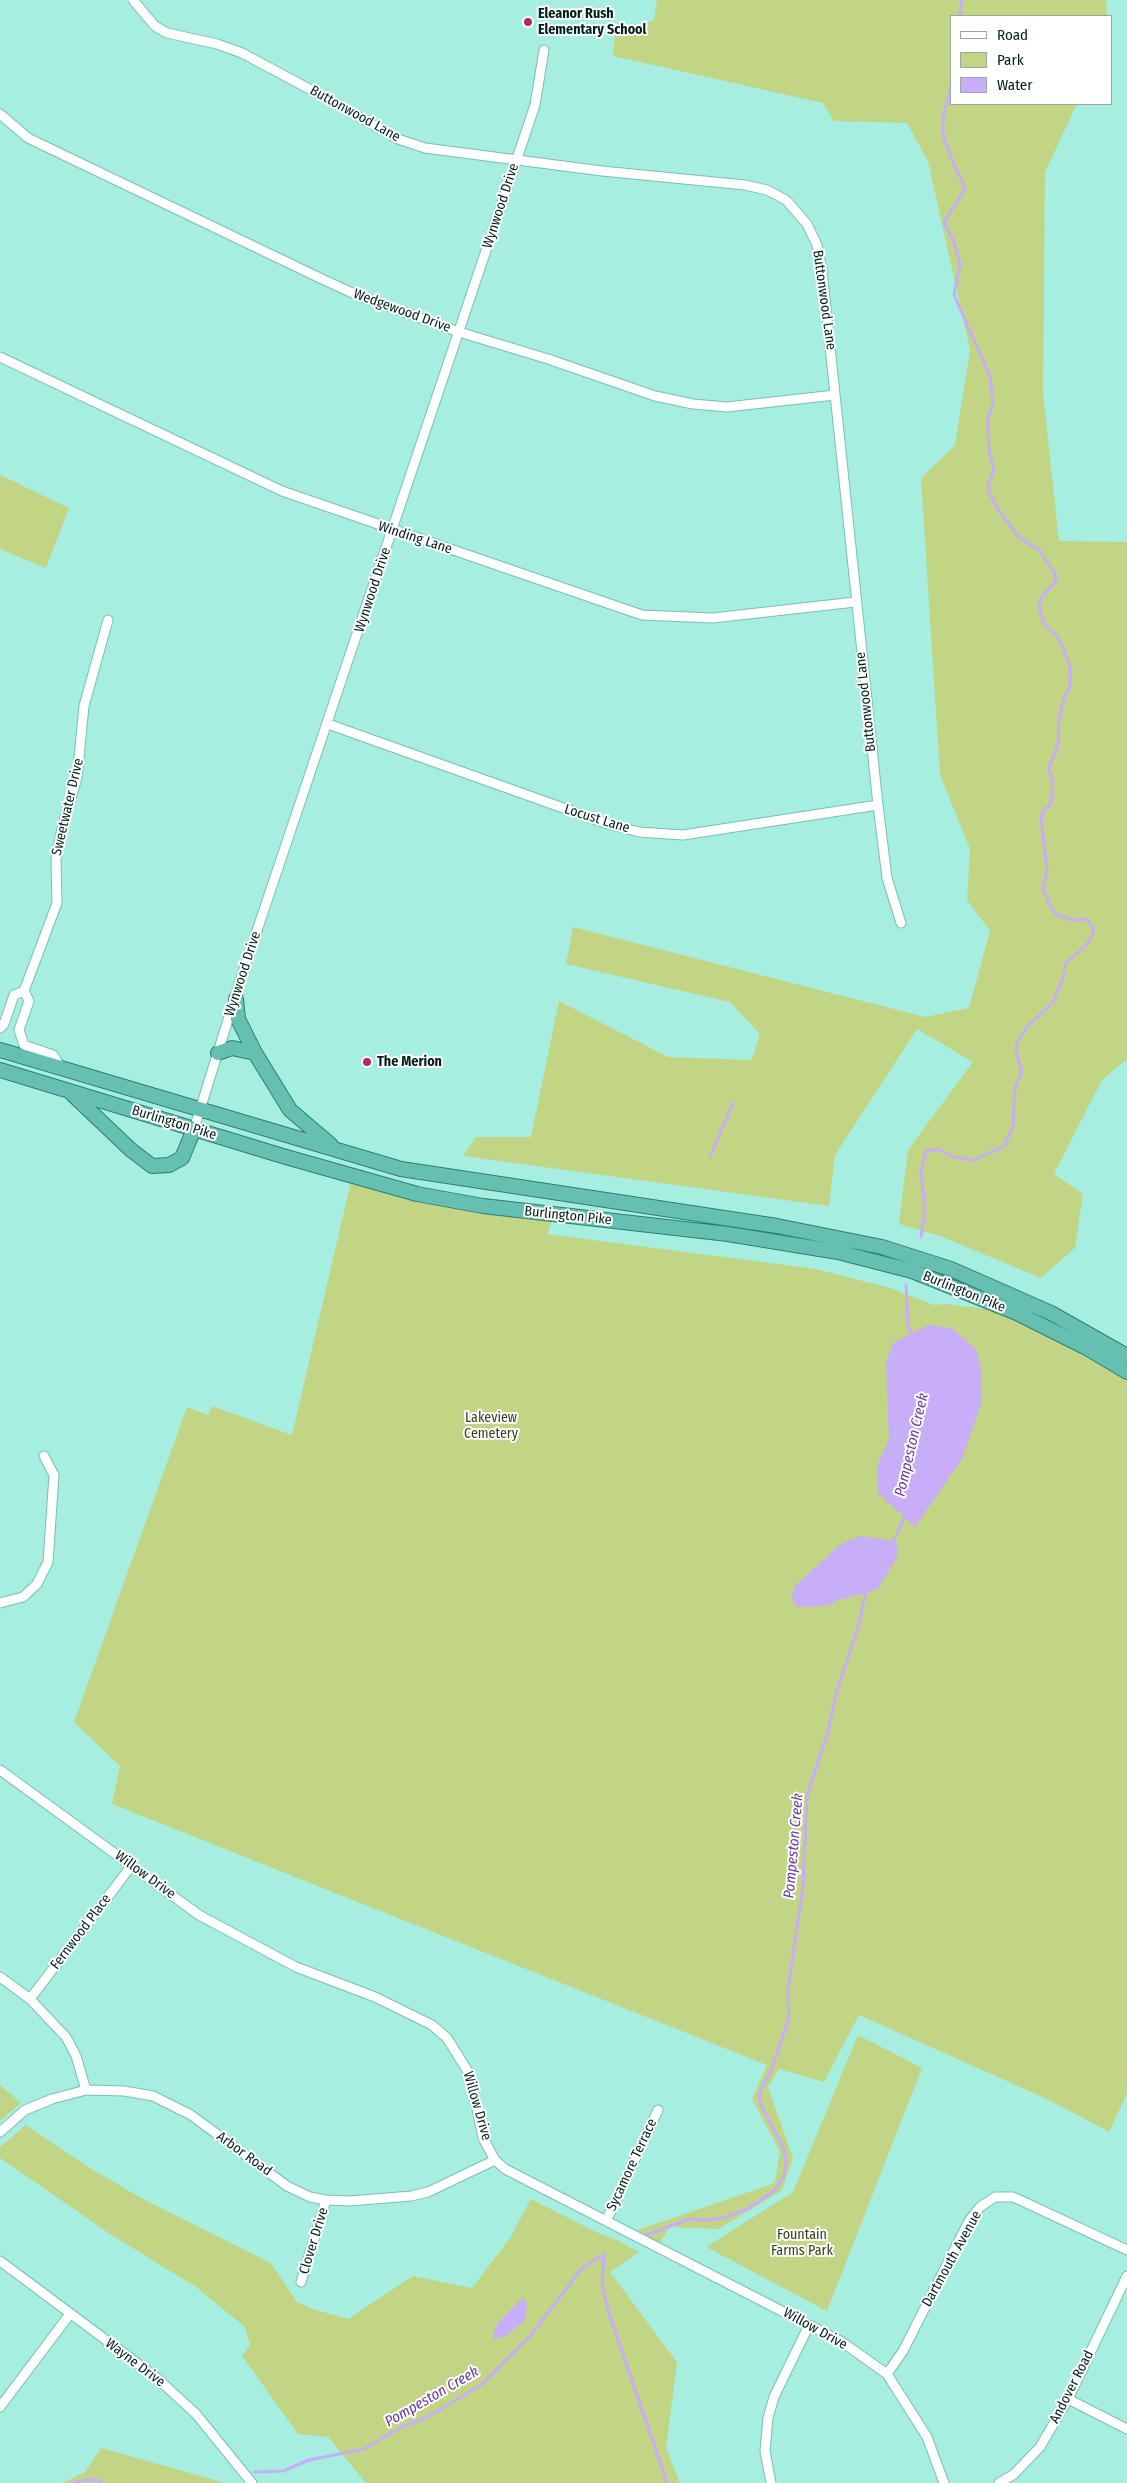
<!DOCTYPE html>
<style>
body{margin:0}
#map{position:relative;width:1127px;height:2483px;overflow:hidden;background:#a6efe0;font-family:"Fira Sans Condensed",sans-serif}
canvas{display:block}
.legend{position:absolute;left:950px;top:15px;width:162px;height:90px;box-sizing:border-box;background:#fff;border:1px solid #9aa6a4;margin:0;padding:6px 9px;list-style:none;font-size:15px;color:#03211c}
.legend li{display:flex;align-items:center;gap:10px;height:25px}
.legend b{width:25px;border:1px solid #9aa6a4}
</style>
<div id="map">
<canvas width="1127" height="2483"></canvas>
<ul class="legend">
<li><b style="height:6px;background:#fff"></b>Road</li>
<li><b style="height:14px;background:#c1d584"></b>Park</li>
<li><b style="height:14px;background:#c8adf8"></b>Water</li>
</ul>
</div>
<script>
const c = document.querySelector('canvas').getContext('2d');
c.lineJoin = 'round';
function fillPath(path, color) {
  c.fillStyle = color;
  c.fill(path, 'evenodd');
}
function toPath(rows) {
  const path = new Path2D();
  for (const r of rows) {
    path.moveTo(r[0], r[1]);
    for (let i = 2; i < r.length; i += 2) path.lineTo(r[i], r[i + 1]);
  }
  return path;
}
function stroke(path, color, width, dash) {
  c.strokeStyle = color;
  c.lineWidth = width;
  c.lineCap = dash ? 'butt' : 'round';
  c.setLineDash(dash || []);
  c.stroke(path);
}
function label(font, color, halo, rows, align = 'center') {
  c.font = font + ' "Fira Sans Condensed",sans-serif';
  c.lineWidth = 4;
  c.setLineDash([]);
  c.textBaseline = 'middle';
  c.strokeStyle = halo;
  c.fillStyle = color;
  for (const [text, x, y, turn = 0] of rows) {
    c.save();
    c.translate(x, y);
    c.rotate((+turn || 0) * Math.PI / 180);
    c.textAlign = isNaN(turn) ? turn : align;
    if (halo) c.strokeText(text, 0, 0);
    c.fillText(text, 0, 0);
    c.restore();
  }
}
const green = toPath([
 [657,0,1106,0,1107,16,951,16,951,104,1077,104,1045,172,1043,393,1059,541,1127,542,1127,1059,1102,1080,1054,1174,1083,1194,1075,1248,1041,1278,940,1236,899,1224,908,1150,973,1062,917,1029,835,1155,829,1206,463,1156,476,1137,531,1137,559,1001,668,1057,752,1060,760,1034,730,1002,566,964,573,927,925,1017,969,1008,990,931,967,900,970,849,940,775,921,478,955,445,970,350,928,161,907,123,834,121,823,103,613,56,615,32,654,20],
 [0,475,69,508,46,568,0,549],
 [352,1177,555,1214,547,1234,816,1269,890,1288,934,1305,946,1304,1017,1313,1127,1372,1127,2093,1109,2132,1047,2099,859,2015,824,2082,779,2069,768,2087,793,2158,782,2190,719,2229,670,2227,658,2245,635,2231,775,2183,780,2152,752,2099,767,2065,112,1804,120,1766,74,1722,187,1407,208,1415,212,1406,292,1435],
 [858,2035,922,2068,827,2311,706,2247,793,2192],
 [0,2085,21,2103,0,2121],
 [26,2125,85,2165,141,2198,271,2263,297,2302,313,2309,348,2319,413,2276,472,2288,510,2238,531,2199,596,2232,617,2240,639,2252,610,2272,677,2362,666,2448,680,2483,366,2483,328,2437,298,2434,242,2356,250,2345,245,2327,196,2287,110,2234,0,2158,0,2147],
 [101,2448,225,2483,63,2483,85,2472]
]);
const water = toPath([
 [928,1325,951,1328,976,1349,981,1371,982,1401,962,1459,915,1527,878,1493,877,1466,889,1440,886,1364,893,1343],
 [860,1536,894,1541,898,1546,898,1555,879,1587,871,1592,841,1599,826,1606,797,1607,793,1602,792,1594,796,1585,841,1544],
 [522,2298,525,2299,527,2308,524,2321,507,2335,494,2340,494,2332,499,2322]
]);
const stream = toPath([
 [960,16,962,0],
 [710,1157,733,1103],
 [921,1237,925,1208,921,1172,926,1151,938,1149,954,1157,974,1160,1004,1146,1013,1127,1015,1087,1022,1072,1016,1051,1017,1042,1028,1026,1053,1002,1064,976,1065,964,1086,945,1093,934,1093,928,1087,919,1072,920,1056,914,1050,906,1043,888,1047,870,1041,817,1043,811,1051,804,1053,783,1049,768,1058,744,1059,719,1064,697,1070,687,1070,668,1063,647,1056,635,1044,624,1039,607,1041,598,1056,581,1055,574,1040,551,1019,537,1001,514,989,493,988,486,994,470,989,451,988,423,988,417,993,405,990,376,954,295,960,264,954,241,944,223,964,190,964,185,954,165,943,136,943,117,951,87],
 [906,1285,908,1323,911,1336],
 [892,1545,906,1514],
 [644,2236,689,2219,709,2220,726,2217,749,2208,775,2190,784,2176,786,2162,784,2149,760,2103,759,2093,771,2071,789,2018,788,1989,803,1887,807,1796,827,1735,837,1691,857,1631,866,1591],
 [604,2255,602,2285,608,2310,667,2483],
 [254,2472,283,2471,309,2460,364,2449,402,2427,429,2416,481,2385,530,2336,582,2268,604,2254],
 [73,2483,86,2480,98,2480,102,2483]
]);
const minor = toPath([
 [133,0,155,26,167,33,217,44,242,53,328,99,398,139,425,148,602,171,745,185,767,190,786,200,807,224,817,245,822,270,878,805,887,878,901,923],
 [0,114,28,138,322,279,359,296,459,332,548,359,655,396,693,404,727,407,835,395],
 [0,357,282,491,642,615,713,618,855,602],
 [328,724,608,824,639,832,683,835,878,805],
 [24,991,29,1001,19,1030,24,1045,53,1055,62,1069],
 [0,1028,4,1024,14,995,24,991,57,903,56,859,62,828,77,778,84,706,108,620],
 [194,1129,241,978,535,105,544,50],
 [0,1603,23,1597,37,1584,48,1562,54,1475,44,1456],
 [0,1770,199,1915,296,1967,375,1997,432,2025,447,2038,470,2075,483,2138,495,2160,505,2169,842,2342,887,2374,927,2437,944,2483],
 [0,1977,30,1999,66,2037,76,2056,86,2090],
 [30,1999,132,1865],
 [0,2132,25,2110,52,2099,86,2090,124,2091,153,2096,191,2115,287,2186,310,2197,326,2200,350,2201,411,2196,428,2192,495,2160],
 [606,2221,658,2110],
 [0,2261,157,2378,196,2414,252,2483],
 [301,2282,326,2200],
 [887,2374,903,2351,969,2221,980,2207,995,2197,1013,2197,1022,2201,1127,2250],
 [1068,2399,1127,2429],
 [0,2407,70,2314],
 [771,2483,765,2451,768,2418,774,2397,809,2325],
 [999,2483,1013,2475,1040,2447,1068,2399,1127,2276]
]);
const trunk = toPath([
 [236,999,238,1019,255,1053],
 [0,1050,401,1169,777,1226,882,1247,951,1269,1051,1313,1127,1356],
 [218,1053,232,1048,255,1053,290,1110,331,1145],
 [0,1070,286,1157,417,1194,483,1206,728,1234,838,1252,912,1271,1017,1313,1085,1347,1127,1372],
 [71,1093,131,1150,152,1166,169,1165,182,1158,194,1129]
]);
const markers = [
 [528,22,5,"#b42964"],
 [367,1062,5,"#b42964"]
];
const poiNames = [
 ["Eleanor Rush",538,14],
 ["Elementary School",538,30],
 ["The Merion",377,1062]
];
const streetNames = [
 ["Buttonwood Lane",355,114,29],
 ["Wynwood Drive",501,206,-72],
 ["Buttonwood Lane",824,300,82],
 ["Wedgewood Drive",402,311,20],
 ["Winding Lane",415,538,18],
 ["Wynwood Drive",373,590,-72],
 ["Buttonwood Lane",866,702,-96],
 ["Sweetwater Drive",68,807,-77],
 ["Locust Lane",597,819,17],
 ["Wynwood Drive",243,974,-72],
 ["Burlington Pike",174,1123,17],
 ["Burlington Pike",568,1216,6],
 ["Burlington Pike",964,1292,22],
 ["Willow Drive",145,1875,36],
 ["Fernwood Place",81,1932,-53],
 ["Willow Drive",477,2106,74],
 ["Arbor Road",244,2154,36],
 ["Sycamore Terrace",632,2165,-65],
 ["Clover Drive",314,2241,-73],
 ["Dartmouth Avenue",952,2259,-61],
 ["Willow Drive",815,2329,29],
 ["Wayne Drive",135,2363,37],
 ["Andover Road",1072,2387,-63]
];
const parkNames = [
 ["Lakeview",491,1418],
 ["Cemetery",491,1434],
 ["Fountain",802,2235],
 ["Farms Park",802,2251]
];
const waterNames = [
 ["Pompeston Creek",912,1445,-77],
 ["Pompeston Creek",794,1846,-85],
 ["Pompeston Creek",432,2397,-30]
];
fillPath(green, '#c1d584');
fillPath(water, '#c8adf8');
stroke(stream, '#c8adf8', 3);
stroke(minor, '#79bfb2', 11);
stroke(trunk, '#2b7f70', 16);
stroke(minor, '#fff', 9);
stroke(trunk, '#66c0b2', 14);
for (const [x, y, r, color] of markers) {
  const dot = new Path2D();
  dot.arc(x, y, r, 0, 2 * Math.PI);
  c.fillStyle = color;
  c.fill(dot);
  stroke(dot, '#fff', 2);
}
label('bold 14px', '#03211c', '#fff', poiNames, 'left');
label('14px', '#03211c', '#fff', streetNames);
label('14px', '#374015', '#fff', parkNames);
label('italic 15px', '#6839a3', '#fff', waterNames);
</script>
